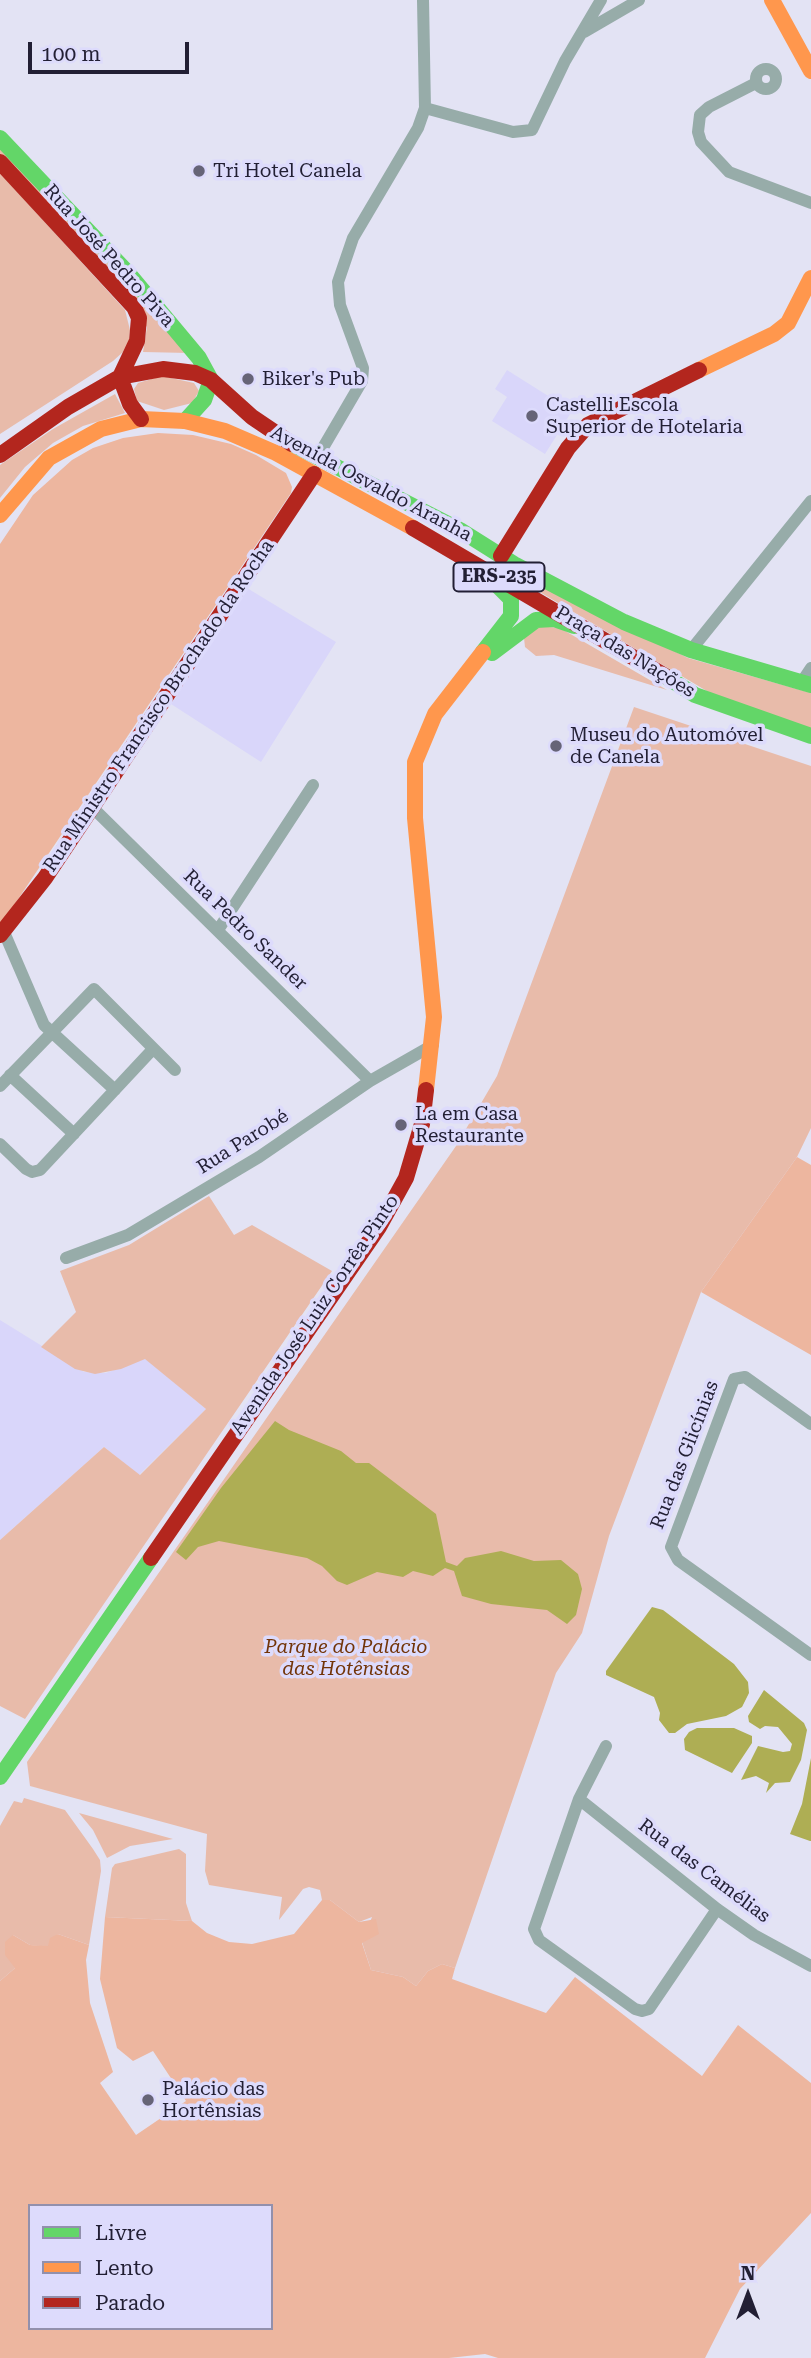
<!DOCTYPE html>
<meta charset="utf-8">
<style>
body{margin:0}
#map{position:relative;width:811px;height:2358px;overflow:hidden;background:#e3e3f4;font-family:"Roboto Serif",serif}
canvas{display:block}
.legend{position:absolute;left:28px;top:2204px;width:245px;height:126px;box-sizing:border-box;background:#dddbfc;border:2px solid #9290ac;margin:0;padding:9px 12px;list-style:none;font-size:21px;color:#221f34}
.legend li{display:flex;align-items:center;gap:14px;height:35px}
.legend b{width:35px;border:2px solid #9290ac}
.north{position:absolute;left:713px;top:2260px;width:70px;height:70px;-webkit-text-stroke:5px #dddbfc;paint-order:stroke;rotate:0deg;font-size:19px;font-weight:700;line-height:28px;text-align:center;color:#221f34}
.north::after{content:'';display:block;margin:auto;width:24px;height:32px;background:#221f34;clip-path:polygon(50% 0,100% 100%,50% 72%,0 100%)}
.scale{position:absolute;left:28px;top:42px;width:161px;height:32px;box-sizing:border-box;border:4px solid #221f34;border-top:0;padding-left:9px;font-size:21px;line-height:24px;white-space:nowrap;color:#221f34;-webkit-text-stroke:5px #dddbfc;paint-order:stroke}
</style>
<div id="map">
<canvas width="811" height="2358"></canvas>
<ul class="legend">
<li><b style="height:9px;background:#63d668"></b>Livre</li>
<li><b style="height:9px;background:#ff974d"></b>Lento</li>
<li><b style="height:9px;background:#b3261e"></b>Parado</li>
</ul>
<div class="north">N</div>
<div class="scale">100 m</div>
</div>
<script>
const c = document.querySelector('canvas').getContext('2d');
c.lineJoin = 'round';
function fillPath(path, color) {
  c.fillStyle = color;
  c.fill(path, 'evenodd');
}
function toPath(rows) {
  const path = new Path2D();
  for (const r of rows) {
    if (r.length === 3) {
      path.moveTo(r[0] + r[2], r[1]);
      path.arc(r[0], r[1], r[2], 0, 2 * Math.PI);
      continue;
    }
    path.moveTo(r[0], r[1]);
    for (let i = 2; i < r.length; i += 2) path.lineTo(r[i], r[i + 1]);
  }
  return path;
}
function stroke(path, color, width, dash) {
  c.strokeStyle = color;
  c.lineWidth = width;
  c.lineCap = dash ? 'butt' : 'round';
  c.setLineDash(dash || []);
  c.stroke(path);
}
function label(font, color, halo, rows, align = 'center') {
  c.font = font + ' "Roboto Serif",serif';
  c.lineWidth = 7;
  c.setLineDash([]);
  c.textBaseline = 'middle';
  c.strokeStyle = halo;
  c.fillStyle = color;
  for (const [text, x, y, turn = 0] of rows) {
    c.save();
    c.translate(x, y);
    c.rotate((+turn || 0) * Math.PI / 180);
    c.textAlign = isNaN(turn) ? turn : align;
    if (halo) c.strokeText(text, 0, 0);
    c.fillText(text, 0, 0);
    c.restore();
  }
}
const built = toPath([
 [507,370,572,411,545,454,492,421,507,397,495,389],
 [247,588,336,642,261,762,171,704],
 [0,1320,84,1372,106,1373,145,1358,206,1409,139,1475,104,1447,0,1540]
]);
const green = toPath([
 [0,146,15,161,189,353,143,352,147,327,0,154],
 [0,173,125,310,130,330,129,341,123,352,113,361,0,434],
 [162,376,194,383,199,391,192,403,164,410,137,401,134,389,138,383],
 [115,394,125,413,83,426,53,443,25,467,0,498,0,465,53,429],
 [513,570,688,658,811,693,811,729,722,700,511,575],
 [540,626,560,628,667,690,554,655,536,656,525,647,524,638],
 [634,707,811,766,811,1128,797,1157,701,1292,609,1536,582,1633,556,1673,455,1968,442,1964,428,1971,416,1986,403,1977,371,1970,362,1942,372,1917,359,1922,330,1900,322,1900,320,1890,309,1887,303,1889,279,1920,282,1897,209,1885,205,1871,207,1834,30,1786,27,1762,456,1146,497,1076],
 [209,1196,234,1235,252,1225,332,1271,25,1719,0,1706,0,1540,104,1447,140,1475,206,1409,145,1359,121,1369,95,1374,75,1369,41,1347,76,1312,60,1271,129,1245],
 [24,1798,65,1810,93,1849,100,1860,101,1871,89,1945,58,1934,48,1947,30,1945,13,1935,15,1968,0,1981,0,1826,14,1801,22,1803],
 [79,1813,173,1839,130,1846,107,1858,93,1830],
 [179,1849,186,1854,186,1903,192,1921,105,1917,112,1868,115,1864]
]);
const forest = toPath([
 [158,433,193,435,231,444,256,455,286,473,292,487,291,493,0,926,0,544,33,495,72,460,93,448,123,438],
 [797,1157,811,1165,811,1355,701,1292],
 [322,1900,330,1900,359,1922,376,1919,379,1934,362,1943,371,1970,403,1977,416,1986,428,1971,442,1964,455,1968,452,1979,546,2013,575,1977,702,2076,738,2025,811,2083,811,2213,740,2289,705,2358,498,2358,485,2354,449,2358,0,2358,0,1981,15,1968,5,1955,5,1942,13,1935,30,1945,48,1946,50,1938,58,1934,89,1945,86,1960,90,2003,113,2072,100,2083,136,2135,186,2101,153,2051,133,2061,117,2048,100,1979,105,1917,192,1921,207,1933,229,1942,252,1944,294,1934],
 [30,2206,271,2206,271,2328,30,2328]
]);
const water = toPath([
 [275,1421,289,1430,341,1451,356,1463,369,1463,436,1514,446,1562,457,1566,465,1558,501,1551,534,1561,561,1560,578,1574,582,1589,576,1615,567,1624,547,1610,491,1604,462,1596,454,1571,445,1568,433,1576,413,1571,403,1577,377,1572,347,1585,337,1581,322,1566,307,1558,219,1541,198,1547,186,1560,176,1552,221,1488],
 [652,1607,663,1610,734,1664,748,1682,749,1693,742,1707,726,1716,687,1724,675,1733,669,1733,659,1720,660,1713,654,1697,606,1675,606,1671],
 [764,1690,804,1723,807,1730,801,1760,790,1782,775,1783,766,1793,769,1783,756,1776,741,1780,758,1746,783,1752,790,1751,792,1744,778,1727,765,1726,760,1729,749,1722,748,1716],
 [697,1728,734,1728,752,1736,752,1743,732,1773,685,1750,684,1739,689,1732],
 [811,1758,811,1841,810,1841,790,1834,802,1804]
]);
const street = toPath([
 [584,32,639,0],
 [766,79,10],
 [756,83,709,107,700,115,698,132,701,142,729,172,811,203],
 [425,108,513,132,532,130,565,61,601,0],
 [317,458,362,381,363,368,340,305,338,282,353,238,418,128,425,108,423,0],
 [691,650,811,501],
 [801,683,811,668],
 [92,807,370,1081],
 [218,930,313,785],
 [4,932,44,1025,115,1090],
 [10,1075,74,1134],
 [0,1086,94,989,175,1070],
 [0,1144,26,1169,32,1172,40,1170,153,1049],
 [66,1258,128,1235,259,1157,370,1081,433,1045],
 [811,1424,745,1377,734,1379,671,1547,678,1560,811,1655],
 [606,1746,579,1799,534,1929,539,1940,635,2009,642,2011,649,2009,717,1909],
 [579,1799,717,1909,754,1935,811,1966]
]);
const fast = toPath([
 [0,138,128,273,199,358,211,380,204,400,185,421],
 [292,444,460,530,514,564,624,622,691,650,811,685],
 [483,652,511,616,511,599,489,577],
 [492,653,536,620,554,619,574,626],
 [665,676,695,695,811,736],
 [0,1777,151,1558]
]);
const slow = toPath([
 [772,0,811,71],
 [699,370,774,334,788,323,811,278],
 [0,515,49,458,101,429,141,419,185,421,225,431,276,453,413,528],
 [426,1090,434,1017,415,818,415,762,435,714,483,652]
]);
const jam = toPath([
 [0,162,134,307,139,318,137,341,120,377,130,404,141,419],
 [0,455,68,407,120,377,163,369,195,373,211,380,252,417,292,444],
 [413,528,665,676],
 [501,556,568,448,588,425,699,370],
 [0,935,45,878,314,474],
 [151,1558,379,1227,406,1178,422,1124,426,1090]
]);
const markers = [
 [199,171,7,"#666477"],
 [248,379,7,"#666477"],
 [532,416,7,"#666477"],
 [556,746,7,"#666477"],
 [401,1125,7,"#666477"],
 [148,2100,7,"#666477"]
];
const shields = [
 [499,577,91]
];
const shieldNames = [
 ["ERS-235",499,577]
];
const poiNames = [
 ["Tri Hotel Canela",213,171],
 ["Biker's Pub",262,379],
 ["Castelli Escola",546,405],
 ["Superior de Hotelaria",546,427],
 ["Museu do Automóvel",570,735],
 ["de Canela",570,757],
 ["La em Casa",415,1114],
 ["Restaurante",415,1136],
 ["Palácio das",162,2089],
 ["Hortênsias",162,2111]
];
const streetNames = [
 ["Rua José Pedro Piva",109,256,48],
 ["Avenida Osvaldo Aranha",371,484,28],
 ["Praça das Nações",625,652,31],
 ["Rua Ministro Francisco Brochado da Rocha",159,706,-56],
 ["Rua Pedro Sander",245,930,44],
 ["Rua Parobé",243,1142,-32],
 ["Avenida José Luiz Corrêa Pinto",315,1315,-56],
 ["Rua das Glicínias",685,1455,-69],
 ["Rua das Camélias",704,1871,37]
];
const parkNames = [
 ["Parque do Palácio",346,1647],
 ["das Hotênsias",346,1669]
];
fillPath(built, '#d9d6fa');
fillPath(green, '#e8bbaa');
fillPath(forest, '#edb69f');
fillPath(water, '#aeae54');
stroke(street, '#97aca9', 12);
stroke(fast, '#63d668', 16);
stroke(slow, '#ff974d', 16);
stroke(jam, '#b3261e', 16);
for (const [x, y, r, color] of markers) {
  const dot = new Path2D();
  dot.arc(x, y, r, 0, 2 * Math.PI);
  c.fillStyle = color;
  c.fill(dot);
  stroke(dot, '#dddbfc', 2.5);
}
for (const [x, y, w] of shields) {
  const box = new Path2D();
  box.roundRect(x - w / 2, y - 14.5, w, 29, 5);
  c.fillStyle = '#dddbfc';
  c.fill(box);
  stroke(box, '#221f34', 2);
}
label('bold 18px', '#221f34', null, shieldNames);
label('19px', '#221f34', '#dddbfc', poiNames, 'left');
label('19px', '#221f34', '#dddbfc', streetNames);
label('italic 19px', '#723408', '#dddbfc', parkNames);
</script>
